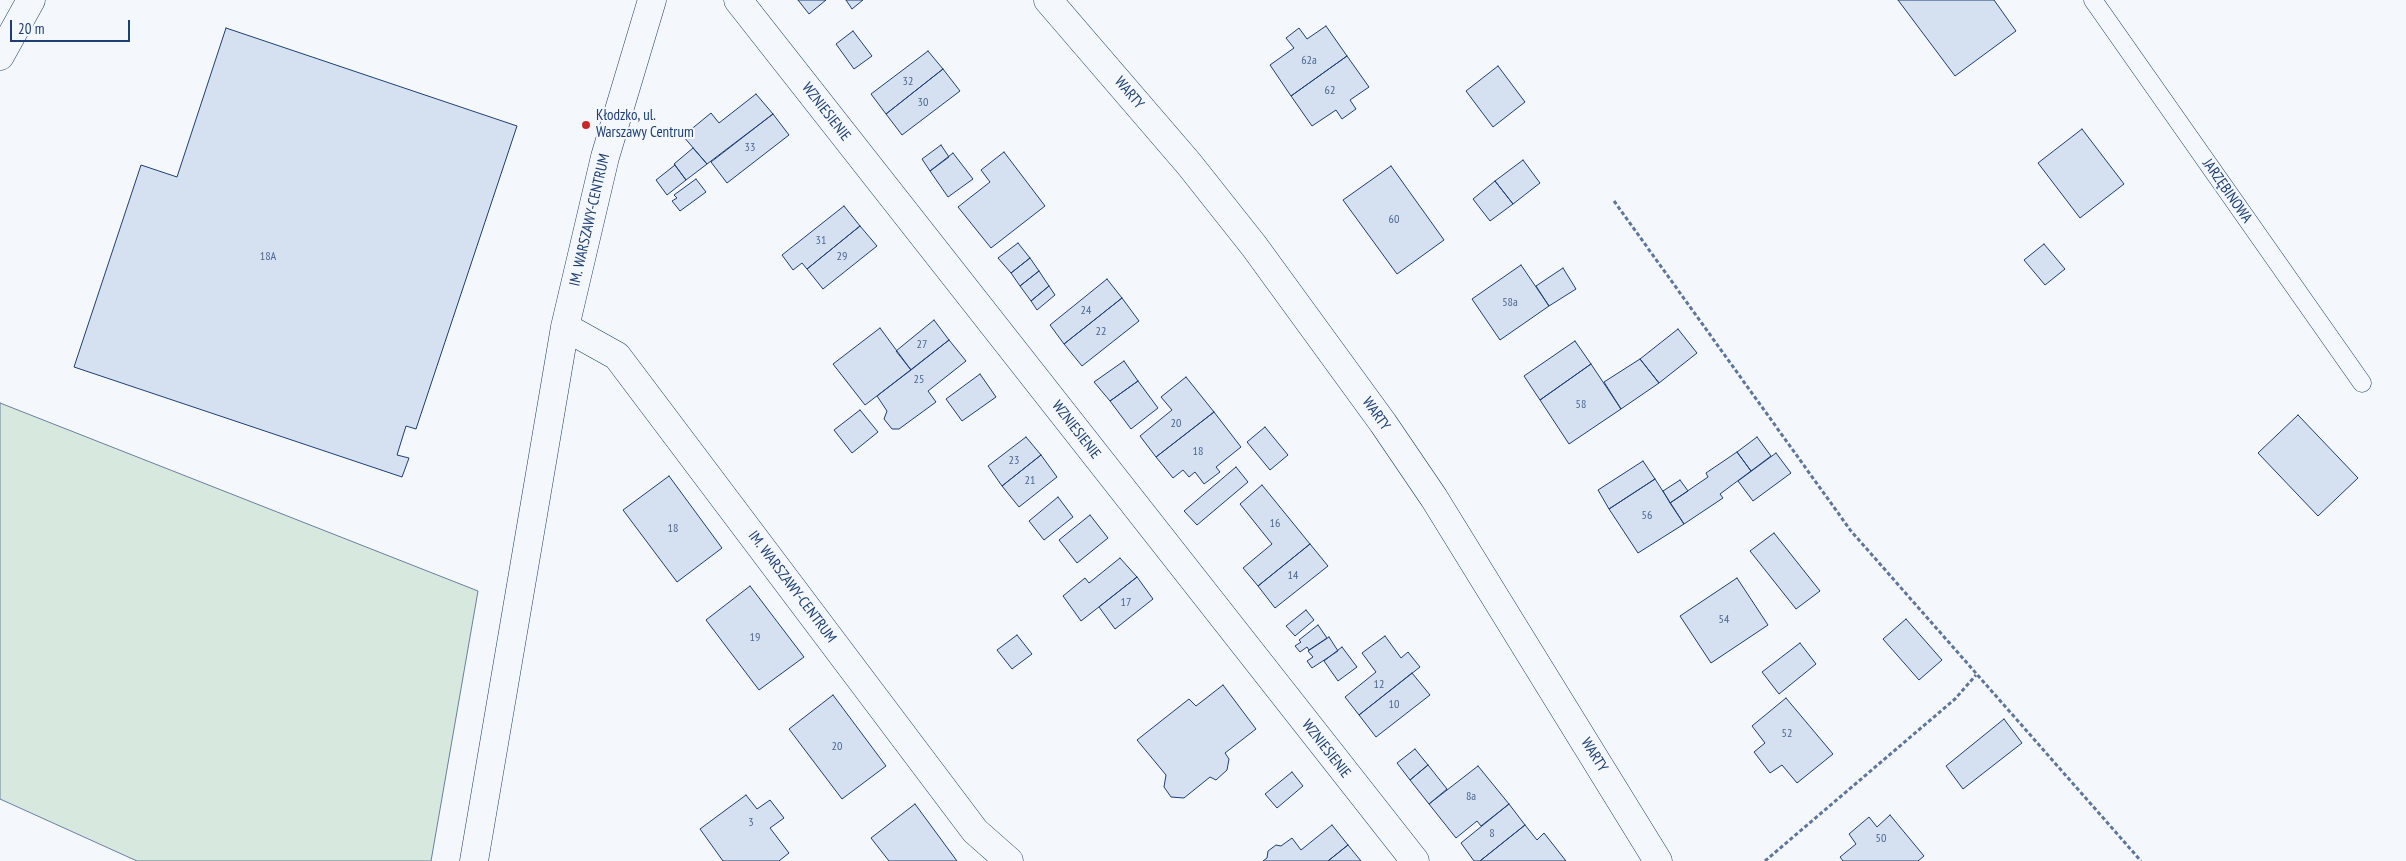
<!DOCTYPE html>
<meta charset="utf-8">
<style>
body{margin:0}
#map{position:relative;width:2406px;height:861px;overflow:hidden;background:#f4f7fb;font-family:"PT Sans Narrow",sans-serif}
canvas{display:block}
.scale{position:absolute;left:10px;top:20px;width:120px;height:22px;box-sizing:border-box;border:2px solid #1d3f73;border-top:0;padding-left:6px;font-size:15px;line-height:18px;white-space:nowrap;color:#1d3f73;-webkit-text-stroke:4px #f4f7fb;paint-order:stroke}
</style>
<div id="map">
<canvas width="2406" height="861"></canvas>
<div class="scale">20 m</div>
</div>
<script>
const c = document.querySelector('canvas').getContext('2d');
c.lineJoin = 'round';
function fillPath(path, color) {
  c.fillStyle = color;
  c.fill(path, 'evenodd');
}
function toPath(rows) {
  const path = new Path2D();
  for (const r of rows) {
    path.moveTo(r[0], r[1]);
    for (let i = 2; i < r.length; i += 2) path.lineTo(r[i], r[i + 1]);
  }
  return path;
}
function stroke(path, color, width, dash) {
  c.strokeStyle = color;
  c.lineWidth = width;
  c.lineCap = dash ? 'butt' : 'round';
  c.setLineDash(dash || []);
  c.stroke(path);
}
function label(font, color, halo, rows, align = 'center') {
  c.font = font + ' "PT Sans Narrow",sans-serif';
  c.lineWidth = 4;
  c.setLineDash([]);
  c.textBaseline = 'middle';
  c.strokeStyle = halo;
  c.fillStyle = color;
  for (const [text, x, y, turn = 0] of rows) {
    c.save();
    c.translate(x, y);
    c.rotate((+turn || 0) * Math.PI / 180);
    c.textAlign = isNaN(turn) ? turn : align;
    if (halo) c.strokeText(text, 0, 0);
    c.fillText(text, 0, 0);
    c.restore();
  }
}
const green = toPath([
 [0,403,478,591,431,861,137,861,0,799,0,403]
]);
const building = toPath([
 [798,0,826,0,809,14,798,0],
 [846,0,863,0,852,9,846,0],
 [1898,0,1994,0,2016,31,1955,76,1898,0],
 [1326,26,1347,56,1291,96,1270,65,1294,48,1286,38,1299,28,1307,39,1326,26],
 [226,28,517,126,416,429,406,426,397,455,409,458,402,477,74,367,141,165,177,177,226,28],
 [853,31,872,56,854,69,836,44,853,31],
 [928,51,943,69,886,114,871,94,928,51],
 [1347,56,1369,87,1350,100,1356,109,1342,119,1336,110,1312,126,1291,96,1347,56],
 [1498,66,1525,102,1493,127,1466,91,1498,66],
 [943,69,960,91,902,135,886,114,943,69],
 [756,94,773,114,707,164,683,136,711,113,719,123,756,94],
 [773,114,789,135,727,183,711,162,773,114],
 [2082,129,2124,184,2080,218,2038,163,2082,129],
 [941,145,949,157,930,171,922,159,941,145],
 [693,148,707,164,686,180,674,164,693,148],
 [1004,152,1045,206,991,248,958,207,990,182,981,170,1004,152],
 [953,153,973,179,948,197,930,171,953,153],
 [1523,160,1540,183,1513,204,1495,181,1523,160],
 [675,165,686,180,667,195,656,180,675,165],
 [1391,166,1444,240,1397,274,1343,200,1391,166],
 [696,179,706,192,680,211,672,201,677,198,674,195,696,179],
 [1495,181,1513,204,1490,221,1473,199,1495,181],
 [844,206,860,226,807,269,802,263,793,270,782,255,844,206],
 [860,226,877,246,823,289,807,269,860,226],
 [1018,243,1030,258,1011,273,998,258,1018,243],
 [2044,244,2065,269,2045,285,2024,260,2044,244],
 [1030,258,1039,271,1020,286,1011,273,1030,258],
 [1521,265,1549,306,1500,340,1472,299,1521,265],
 [1563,268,1576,289,1549,306,1536,286,1563,268],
 [1039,271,1049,286,1031,301,1020,286,1039,271],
 [1107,279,1122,298,1064,344,1050,325,1107,279],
 [1049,286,1055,295,1037,310,1031,301,1049,286],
 [1122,298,1139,321,1082,366,1064,344,1122,298],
 [934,320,949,340,911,370,896,351,934,320],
 [880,328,911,370,865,405,833,364,880,328],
 [1678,329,1697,353,1659,383,1640,359,1678,329],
 [949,340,966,361,928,391,936,402,899,429,892,429,884,419,887,411,877,396,949,340],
 [1575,341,1591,364,1540,400,1524,376,1575,341],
 [1640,359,1659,383,1621,409,1604,382,1640,359],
 [1124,361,1138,381,1110,401,1094,382,1124,361],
 [1591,364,1621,409,1569,444,1540,400,1591,364],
 [980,374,996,397,962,421,946,399,980,374],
 [1186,377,1214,412,1156,457,1140,436,1172,410,1161,397,1186,377],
 [1138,381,1158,408,1131,429,1110,401,1138,381],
 [860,410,878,432,852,453,834,430,860,410],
 [1214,412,1241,447,1216,467,1220,472,1204,484,1195,472,1189,477,1183,470,1173,478,1156,457,1214,412],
 [2298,415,2358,478,2318,516,2258,453,2298,415],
 [1265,427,1288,455,1270,470,1247,442,1265,427],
 [1026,437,1041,455,1002,486,988,466,1026,437],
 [1757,437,1771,456,1751,471,1737,452,1757,437],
 [1737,452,1751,471,1720,494,1723,498,1684,524,1670,503,1708,477,1706,473,1737,452],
 [1776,453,1791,473,1753,501,1738,481,1776,453],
 [1041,455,1057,477,1019,507,1002,486,1041,455],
 [1643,461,1655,479,1609,509,1598,490,1643,461],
 [1236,467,1248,482,1197,525,1184,511,1236,467],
 [669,476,722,548,677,582,623,510,669,476],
 [1655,479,1684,524,1638,553,1609,509,1655,479],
 [1680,480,1688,491,1670,503,1663,491,1680,480],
 [1262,485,1310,544,1258,586,1243,568,1272,544,1240,504,1262,485],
 [1058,497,1073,517,1044,540,1029,521,1058,497],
 [1090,515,1108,538,1077,563,1059,540,1090,515],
 [1774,533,1820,591,1796,609,1750,551,1774,533],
 [1310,544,1328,566,1275,608,1258,586,1310,544],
 [1120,558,1137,577,1081,621,1063,596,1085,578,1089,583,1120,558],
 [1137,577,1153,599,1115,629,1099,607,1137,577],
 [1737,578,1768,625,1711,663,1680,616,1737,578],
 [750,586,804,657,759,690,706,620,750,586],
 [1306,610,1314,620,1295,636,1286,626,1306,610],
 [1906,619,1942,660,1919,680,1883,639,1906,619],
 [1318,625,1327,638,1309,650,1307,647,1300,652,1295,646,1301,642,1299,640,1318,625],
 [1017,635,1032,654,1012,669,997,650,1017,635],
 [1385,636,1401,658,1408,652,1420,667,1359,715,1345,697,1376,672,1362,653,1385,636],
 [1329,637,1338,651,1312,668,1307,661,1313,657,1308,651,1329,637],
 [1800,643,1816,664,1779,694,1762,672,1800,643],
 [1342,647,1357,667,1338,681,1324,661,1342,647],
 [1412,673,1430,695,1376,737,1359,715,1412,673],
 [1223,685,1256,729,1225,753,1229,759,1227,770,1216,780,1210,777,1184,798,1171,797,1164,787,1166,775,1137,740,1189,699,1196,706,1223,685],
 [833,695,886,766,842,799,789,729,833,695],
 [1786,698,1833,754,1797,783,1782,765,1770,773,1754,752,1765,743,1752,726,1786,698],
 [2004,719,2022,743,1963,789,1946,766,2004,719],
 [1415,749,1428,765,1410,780,1397,763,1415,749],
 [1428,765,1447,789,1429,804,1410,780,1428,765],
 [1478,766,1509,804,1481,826,1477,821,1456,838,1429,804,1478,766],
 [1292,772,1303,786,1277,808,1265,794,1292,772],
 [746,795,757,809,770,800,784,818,770,828,789,853,779,861,723,861,700,829,746,795],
 [915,804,957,861,889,861,871,838,915,804],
 [1509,804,1525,825,1480,861,1474,861,1461,843,1509,804],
 [1890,815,1924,856,1918,861,1843,861,1840,857,1856,844,1849,834,1869,817,1877,827,1890,815],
 [1332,825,1348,845,1328,861,1263,861,1267,858,1268,851,1276,845,1281,846,1292,838,1301,850,1332,825],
 [1525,825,1537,840,1544,833,1566,861,1480,861,1525,825],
 [1348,845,1361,861,1328,861,1348,845]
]);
const path = toPath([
 [1614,201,1851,531,2141,861],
 [1765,861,1955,699,1976,675]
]);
const lane = toPath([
 [2093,0,2362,383]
]);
const street = toPath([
 [738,0,1415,861],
 [565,327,617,356,975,831,1009,861],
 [474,861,565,327,605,157,652,0]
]);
const secondary = toPath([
 [1048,0,1189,164,1254,246,1383,423,1434,498,1658,861]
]);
const highway = toPath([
 [0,56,31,0]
]);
const markers = [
 [586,125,5,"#c62828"]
];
const numberNames = [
 ["62a",1309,61],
 ["32",908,82],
 ["62",1330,91],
 ["30",923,103],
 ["33",750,148],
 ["60",1394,220],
 ["31",821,241],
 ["18A",268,257],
 ["29",842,257],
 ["58a",1510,303],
 ["24",1086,311],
 ["22",1101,332],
 ["27",922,345],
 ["25",919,380],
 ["58",1581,405],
 ["20",1176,424],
 ["18",1198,452],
 ["23",1014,461],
 ["21",1030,481],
 ["56",1647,516],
 ["16",1275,524],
 ["18",673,529],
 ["14",1293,576],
 ["17",1126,603],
 ["54",1724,620],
 ["19",755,638],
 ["12",1379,685],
 ["10",1394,705],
 ["52",1787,734],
 ["20",837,747],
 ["8a",1471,797],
 ["3",751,823],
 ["8",1492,834],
 ["50",1881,839]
];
const streetNames = [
 ["WARTY",1129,93,50],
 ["WZNIESIENIE",826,112,52],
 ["JARZĘBINOWA",2227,191,55],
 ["IM. WARSZAWY-CENTRUM",590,220,-77],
 ["WARTY",1376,414,55],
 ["WZNIESIENIE",1076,430,52],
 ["IM. WARSZAWY-CENTRUM",792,587,53],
 ["WZNIESIENIE",1326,749,52],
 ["WARTY",1594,755,58]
];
const poiNames = [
 ["Kłodzko, ul.",596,116],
 ["Warszawy Centrum",596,133]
];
fillPath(green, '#d7e8df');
stroke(green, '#687fa3', 1);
fillPath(building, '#d5e0f0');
stroke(building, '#1d3f73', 1);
stroke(lane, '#1d3f73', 19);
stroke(street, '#1d3f73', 29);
stroke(secondary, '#1d3f73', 29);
stroke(highway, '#1d3f73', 29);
stroke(path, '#5e769c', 3, [4, 2.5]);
stroke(lane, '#f4f7fb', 18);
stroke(street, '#f4f7fb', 28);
stroke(secondary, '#f4f7fb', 28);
stroke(highway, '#f4f7fb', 28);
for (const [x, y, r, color] of markers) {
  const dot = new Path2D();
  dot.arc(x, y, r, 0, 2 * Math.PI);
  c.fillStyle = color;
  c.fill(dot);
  stroke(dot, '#f4f7fb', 2);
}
label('12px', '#4b6792', null, numberNames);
label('15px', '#1d3f73', '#f4f7fb', streetNames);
label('15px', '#1d3f73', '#f4f7fb', poiNames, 'left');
</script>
